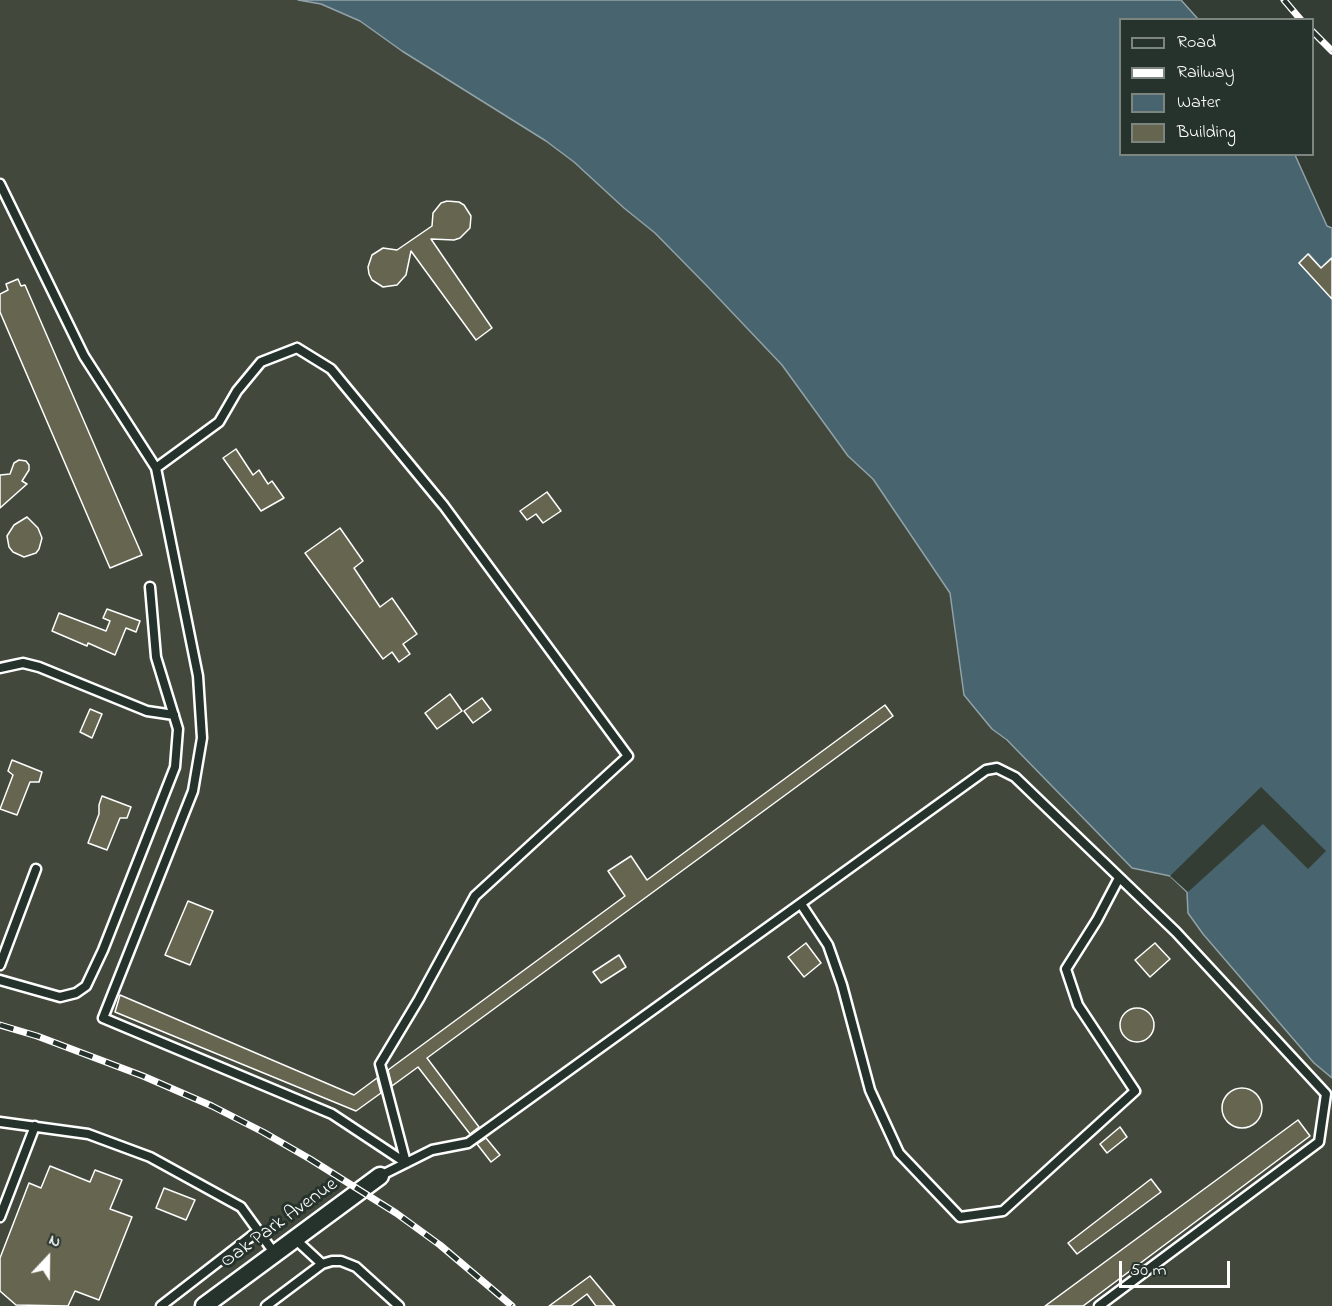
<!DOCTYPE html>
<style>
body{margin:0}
#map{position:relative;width:1332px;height:1306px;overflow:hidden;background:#333d34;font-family:"Indie Flower",sans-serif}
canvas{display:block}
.legend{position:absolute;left:1119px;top:18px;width:195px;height:138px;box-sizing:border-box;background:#26332d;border:2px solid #7d8581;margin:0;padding:8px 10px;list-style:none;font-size:18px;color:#fff}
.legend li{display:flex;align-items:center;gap:12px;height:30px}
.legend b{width:30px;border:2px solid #7d8581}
.north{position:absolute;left:18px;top:1228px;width:60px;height:60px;-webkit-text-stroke:4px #26332d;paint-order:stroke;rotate:22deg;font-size:16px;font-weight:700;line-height:24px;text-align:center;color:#fff}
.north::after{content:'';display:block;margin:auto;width:21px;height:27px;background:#fff;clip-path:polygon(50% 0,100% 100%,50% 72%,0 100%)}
.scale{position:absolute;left:1119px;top:1261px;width:111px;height:27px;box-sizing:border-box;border:3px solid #fff;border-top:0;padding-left:8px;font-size:18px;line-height:21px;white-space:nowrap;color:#fff;-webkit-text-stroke:4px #26332d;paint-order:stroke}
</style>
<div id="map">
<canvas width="1332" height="1306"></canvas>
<ul class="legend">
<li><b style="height:8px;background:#26332d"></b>Road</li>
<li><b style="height:8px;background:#fff"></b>Railway</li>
<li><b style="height:16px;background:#48646e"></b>Water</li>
<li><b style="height:16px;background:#656550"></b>Building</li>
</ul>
<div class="north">N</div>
<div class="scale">50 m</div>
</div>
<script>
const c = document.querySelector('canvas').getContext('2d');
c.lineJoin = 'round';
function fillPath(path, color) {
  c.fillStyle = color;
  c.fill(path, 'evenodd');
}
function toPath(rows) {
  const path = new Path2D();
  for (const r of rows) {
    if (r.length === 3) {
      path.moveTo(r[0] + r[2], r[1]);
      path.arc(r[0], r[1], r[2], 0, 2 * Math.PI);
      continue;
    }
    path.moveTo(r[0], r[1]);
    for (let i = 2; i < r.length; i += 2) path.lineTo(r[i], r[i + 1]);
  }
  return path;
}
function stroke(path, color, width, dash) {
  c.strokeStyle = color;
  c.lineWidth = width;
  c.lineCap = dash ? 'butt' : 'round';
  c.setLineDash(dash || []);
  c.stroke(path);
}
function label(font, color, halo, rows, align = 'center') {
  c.font = font + ' "Indie Flower",sans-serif';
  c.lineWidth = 6;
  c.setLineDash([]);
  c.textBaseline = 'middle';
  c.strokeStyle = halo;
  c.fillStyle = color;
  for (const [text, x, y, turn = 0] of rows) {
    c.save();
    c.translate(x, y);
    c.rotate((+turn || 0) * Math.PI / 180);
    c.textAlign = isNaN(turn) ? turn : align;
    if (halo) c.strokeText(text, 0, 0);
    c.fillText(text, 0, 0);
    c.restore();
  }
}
const built = toPath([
 [0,0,298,0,321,4,360,21,402,51,546,141,574,162,624,208,655,233,782,365,848,456,873,479,891,505,907,531,950,593,964,696,992,729,1158,875,1170,876,1188,892,1187,908,1203,934,1314,1062,1332,1078,1332,1306,0,1306]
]);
const water = toPath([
 [298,0,1181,0,1198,19,1120,20,1120,154,1295,155,1327,226,1332,228,1332,257,1321,268,1309,254,1299,263,1332,297,1332,1078,1314,1063,1203,934,1188,913,1187,892,1170,876,1132,868,1007,740,992,729,964,695,950,593,873,479,848,456,782,365,708,287,655,233,624,208,574,162,546,141,402,51,360,21,321,4,298,0]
]);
const pier = toPath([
 [1261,787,1326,851,1308,869,1263,824,1188,892,1170,876]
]);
const building = toPath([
 [447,201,459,202,464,205,471,216,470,228,460,238,454,240,431,239,492,328,476,340,411,251,406,275,397,285,383,287,372,280,369,274,368,267,372,255,383,248,397,250,432,226,433,213,441,203,447,201],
 [1308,254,1321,268,1332,258,1332,299,1299,263,1308,254],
 [18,279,21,286,25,285,142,555,110,568,0,312,0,294,8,290,6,284,18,279],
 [236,449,253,475,259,470,268,484,272,481,284,498,261,511,223,458,236,449],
 [19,460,26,461,29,465,29,470,22,481,27,484,0,508,0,475,10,474,14,463,19,460],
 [547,492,561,511,543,523,536,514,527,520,520,511,547,492],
 [27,517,38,528,42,538,39,549,36,553,24,557,13,552,9,547,7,536,14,525,27,517],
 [340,528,363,561,354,568,380,607,392,598,417,634,403,644,410,654,399,662,392,652,383,659,305,553,340,528],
 [107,609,140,621,136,632,126,628,115,655,88,643,87,646,52,631,59,613,106,631,110,621,103,618,107,609],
 [450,694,462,711,437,729,425,713,450,694],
 [482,698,491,710,473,723,464,711,482,698],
 [885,705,893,716,427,1058,479,1127,470,1134,418,1067,392,1086,388,1070,625,896,608,871,631,856,647,880,885,705],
 [90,709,102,714,92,738,80,732,90,709],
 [12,760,42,772,39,782,30,782,17,815,0,809,13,775,8,771,12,760],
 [102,796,131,807,127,818,120,818,107,850,88,843,99,814,99,805,102,796],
 [188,901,213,911,190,965,165,955,188,901],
 [806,943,821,963,804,977,788,957,806,943],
 [1155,943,1170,959,1150,977,1135,960,1155,943],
 [619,955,626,967,601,983,593,972,619,955],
 [120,995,354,1095,377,1078,381,1093,356,1111,115,1012,120,995],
 [1137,1025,17],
 [1242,1108,20],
 [1298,1120,1310,1136,1083,1306,1045,1306,1298,1120],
 [1120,1127,1127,1137,1107,1153,1100,1144,1120,1127],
 [486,1138,500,1155,491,1162,477,1144,486,1138],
 [50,1166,90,1182,95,1170,122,1180,110,1209,132,1217,99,1300,75,1291,68,1306,16,1305,0,1291,0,1258,29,1183,41,1188,50,1166],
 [1151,1179,1161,1192,1077,1254,1068,1243,1151,1179],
 [164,1188,195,1200,186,1220,156,1208,164,1188],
 [590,1276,615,1306,596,1306,587,1294,571,1306,549,1306,590,1276]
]);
const service = toPath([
 [0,184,84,356,156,468],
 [297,348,331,369,444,506,628,756,475,896,419,999,380,1064,406,1163,332,1114,103,1018,193,791,202,738,198,676,156,468,219,422,237,391,261,362,297,348],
 [0,668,23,663,39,667,147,711,174,715],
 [801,904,828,945,842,985,870,1090,899,1153,960,1217,1003,1211,1135,1091,1078,1005,1066,969,1097,920,1119,878],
 [0,965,36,869],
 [0,980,60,997,76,993,86,986,103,950,175,767,178,729,156,657,150,587],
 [0,1122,88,1134,150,1157,241,1207,275,1254],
 [380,1176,432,1150,468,1143,986,770,997,768,1015,777,1176,932,1326,1094,1319,1142,1099,1306],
 [0,1217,35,1126],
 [295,1239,322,1264,332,1261,341,1261,356,1267,399,1306],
 [161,1306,258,1231],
 [266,1306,322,1264]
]);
const minor = toPath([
 [204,1306,380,1176]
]);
const rail = toPath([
 [1284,0,1301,20],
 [1312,31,1332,51],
 [0,1025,37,1036,143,1076,212,1106,263,1132,310,1159,396,1213,440,1245,512,1306]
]);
const streetNames = [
 ["Oak Park Avenue",280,1224,-36]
];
fillPath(built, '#42493c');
fillPath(water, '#48646e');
stroke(water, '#91a2a8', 1.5);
fillPath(pier, '#333d34');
fillPath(building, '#656550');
stroke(building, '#fff', 1.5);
stroke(service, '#fff', 13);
stroke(minor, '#fff', 21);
stroke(service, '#26332d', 8);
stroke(minor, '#26332d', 16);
stroke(rail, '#fff', 7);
stroke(rail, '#26332d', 4.5, [14]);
label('20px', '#fff', '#26332d', streetNames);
</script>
